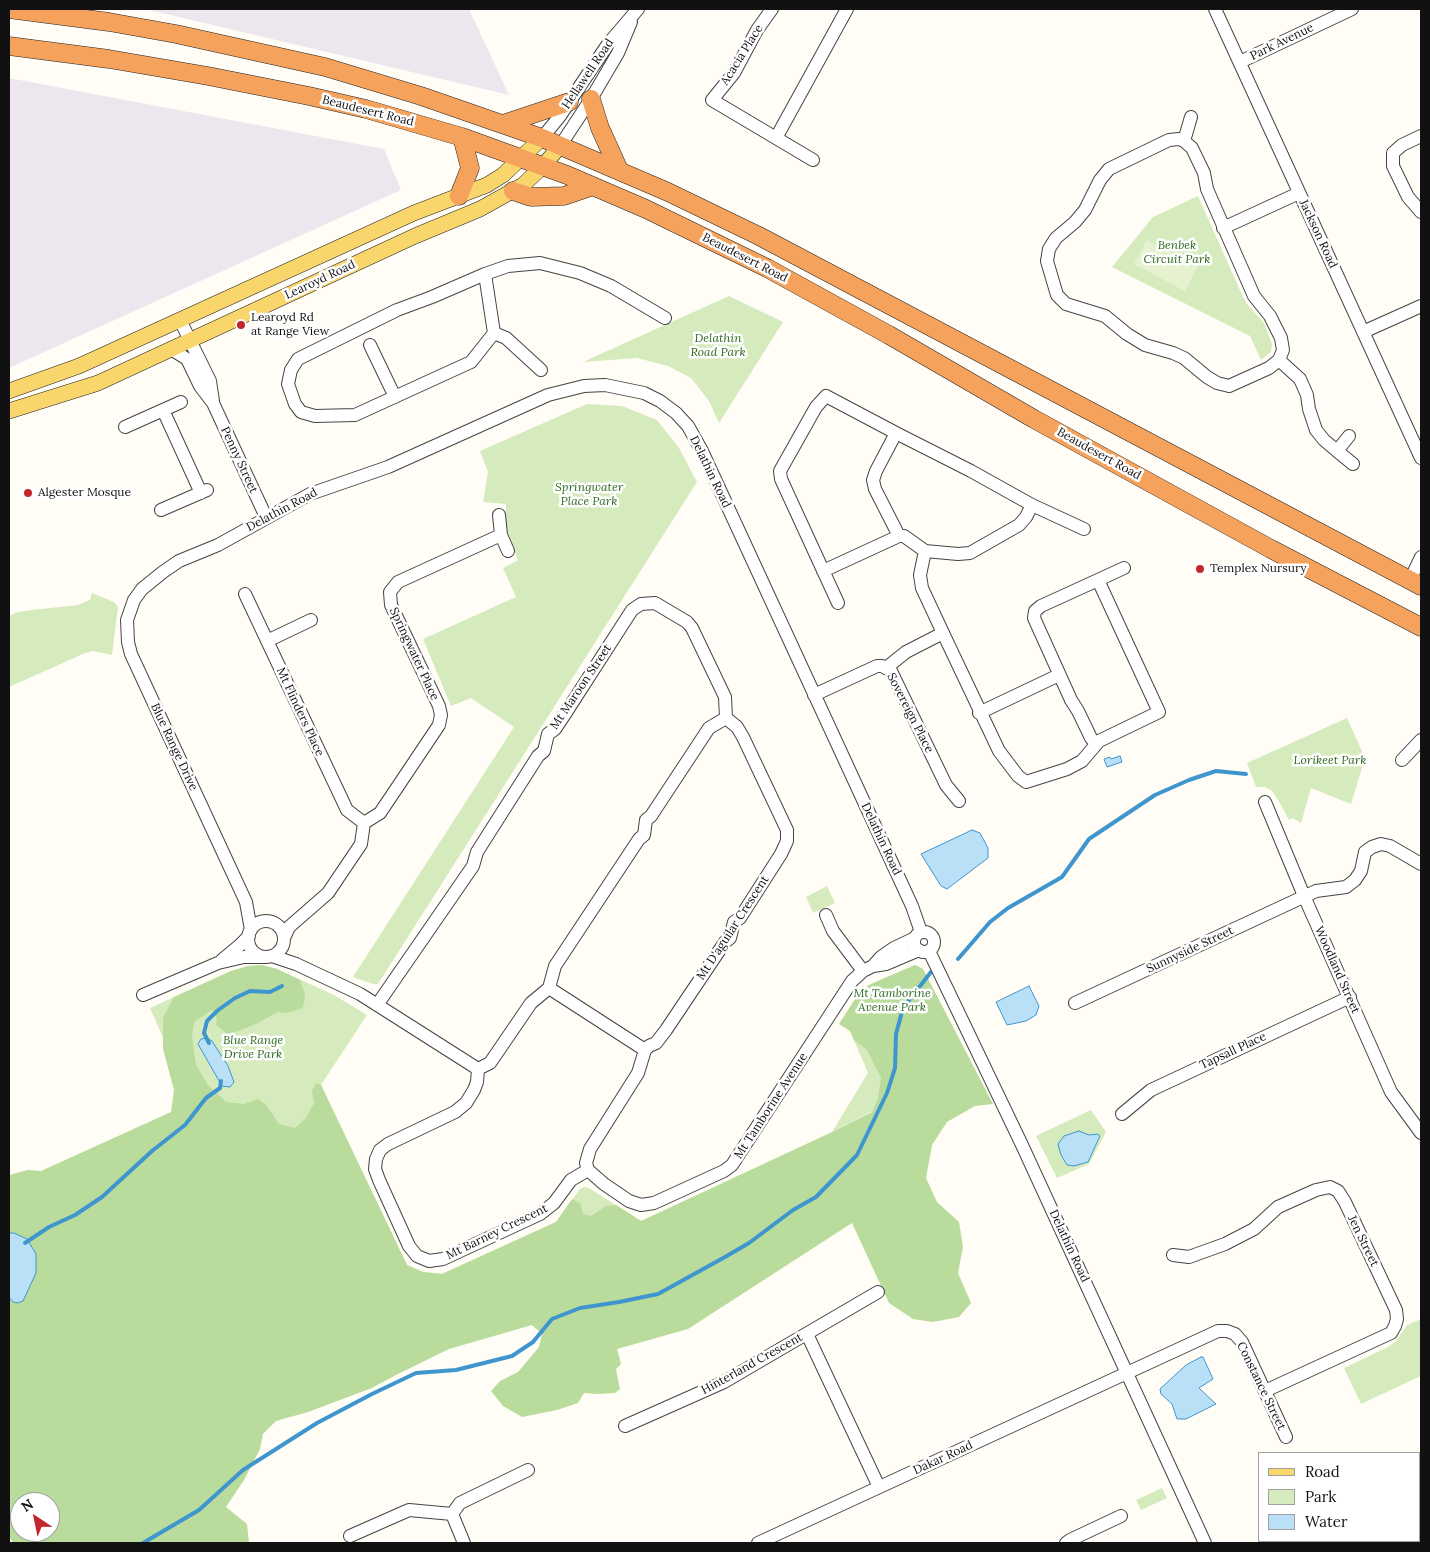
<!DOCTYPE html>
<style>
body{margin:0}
#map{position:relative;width:1430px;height:1552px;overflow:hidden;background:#fffdf5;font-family:Lora,serif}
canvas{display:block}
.frame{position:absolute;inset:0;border:10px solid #111;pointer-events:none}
.legend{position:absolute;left:1258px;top:1452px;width:162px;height:90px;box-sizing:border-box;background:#fff;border:1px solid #a0a0a0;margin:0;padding:6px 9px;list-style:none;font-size:15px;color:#111}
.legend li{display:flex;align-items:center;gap:10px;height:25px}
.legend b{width:25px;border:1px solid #a0a0a0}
.north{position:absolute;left:10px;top:1492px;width:50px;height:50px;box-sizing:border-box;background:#fff;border:1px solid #a0a0a0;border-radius:50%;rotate:326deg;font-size:14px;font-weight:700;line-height:20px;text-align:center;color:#111}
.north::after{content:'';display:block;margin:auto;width:18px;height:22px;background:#c4262e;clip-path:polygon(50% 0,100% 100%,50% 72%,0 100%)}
</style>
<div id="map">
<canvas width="1430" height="1552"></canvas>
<div class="frame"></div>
<ul class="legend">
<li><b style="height:6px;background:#f9d66b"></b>Road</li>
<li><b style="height:14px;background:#d5ebbd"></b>Park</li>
<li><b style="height:14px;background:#b9e0f7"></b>Water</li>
</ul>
<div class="north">N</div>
</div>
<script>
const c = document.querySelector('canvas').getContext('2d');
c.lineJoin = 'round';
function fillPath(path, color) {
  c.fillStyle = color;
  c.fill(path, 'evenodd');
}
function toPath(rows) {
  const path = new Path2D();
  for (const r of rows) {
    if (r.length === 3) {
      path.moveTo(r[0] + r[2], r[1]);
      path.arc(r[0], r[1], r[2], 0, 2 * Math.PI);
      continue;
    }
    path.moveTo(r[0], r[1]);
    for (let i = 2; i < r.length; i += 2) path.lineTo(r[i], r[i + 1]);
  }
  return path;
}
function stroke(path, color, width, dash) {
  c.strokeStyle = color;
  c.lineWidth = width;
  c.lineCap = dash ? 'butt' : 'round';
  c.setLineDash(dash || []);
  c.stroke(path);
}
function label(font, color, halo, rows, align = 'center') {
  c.font = font + ' Lora,serif';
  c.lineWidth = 5;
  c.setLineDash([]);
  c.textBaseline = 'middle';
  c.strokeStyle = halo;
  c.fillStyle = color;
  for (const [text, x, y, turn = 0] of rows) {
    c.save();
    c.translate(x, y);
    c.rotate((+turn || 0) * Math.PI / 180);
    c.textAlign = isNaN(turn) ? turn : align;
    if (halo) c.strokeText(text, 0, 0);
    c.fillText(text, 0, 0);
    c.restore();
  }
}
const industrial = toPath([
 [145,9,469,9,509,95],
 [9,78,384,149,401,190,9,368]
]);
const green = toPath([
 [1198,196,1243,297,1247,304,1264,323,1272,344,1271,352,1261,360,1250,336,1112,267,1153,217],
 [729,296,783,322,719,423,709,401,691,378,668,366,637,358,583,362],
 [587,404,622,406,657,420,679,448,697,482,378,984,373,984,353,977,514,727,471,698,451,706,423,639,516,597,503,568,518,560,506,528,506,504,483,502,488,472,480,451],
 [92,593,114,602,118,607,112,655,93,651,85,653,9,687,9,616,18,612,32,610,78,605,90,600],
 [1347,718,1365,758,1351,804,1311,788,1301,823,1293,818,1289,820,1281,805,1272,791,1265,787,1256,787,1247,763],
 [827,886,835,903,813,913,806,897],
 [262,965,277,969,334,995,367,1015,321,1085,407,1265,424,1272,442,1274,556,1222,580,1189,584,1187,589,1188,641,1221,297,1344,150,1008,231,971,248,966],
 [915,965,923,969,928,979,903,1095,832,1132,868,1073,850,1031,839,1024,861,990,871,984],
 [1091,1110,1106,1132,1089,1164,1057,1178,1036,1136],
 [1421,1319,1421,1376,1361,1404,1344,1368,1388,1347,1396,1341,1407,1325],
 [1162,1488,1167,1498,1141,1510,1136,1500]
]);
const forest = toPath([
 [262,965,277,969,300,980,305,994,303,1008,286,1013,278,1012,256,1024,228,1035,216,1025,217,1018,212,1010,194,1022,192,1036,196,1065,208,1085,226,1102,244,1104,258,1099,266,1105,279,1124,295,1128,306,1118,314,1103,312,1091,316,1083,321,1085,407,1265,423,1272,442,1274,556,1222,572,1199,580,1203,583,1214,591,1216,606,1206,616,1205,641,1221,832,1132,872,1112,878,1099,881,1078,867,1050,854,1040,850,1031,839,1024,861,990,871,984,915,965,923,969,993,1104,975,1106,947,1122,932,1145,926,1178,937,1202,959,1222,963,1247,958,1273,971,1303,959,1317,933,1322,913,1319,889,1303,852,1223,688,1329,617,1349,621,1364,616,1369,620,1389,615,1393,597,1394,584,1393,578,1403,557,1410,522,1417,503,1406,491,1391,500,1381,518,1372,539,1347,542,1334,532,1325,449,1349,396,1375,372,1388,308,1412,276,1421,263,1434,260,1449,244,1480,226,1507,247,1524,249,1543,13,1543,9,1537,9,1175,28,1170,41,1171,171,1112,174,1090,163,1049,163,1018,174,997,231,971,248,966],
 [20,1502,50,1502,50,1532,20,1532]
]);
const pitch = toPath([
 [1147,240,1198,266,1185,291,1134,264]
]);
const water = toPath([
 [1120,756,1122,762,1107,767,1104,759,1110,757,1111,759,1120,756],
 [972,830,980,833,988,848,988,858,947,889,941,886,921,854,972,830],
 [1029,986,1039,1006,1036,1015,1026,1021,1007,1025,996,1002,1029,986],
 [207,1038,212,1041,228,1066,234,1082,230,1087,222,1086,198,1044,201,1039,207,1038],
 [1079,1131,1089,1135,1098,1134,1100,1136,1088,1162,1074,1166,1067,1165,1061,1155,1058,1144,1064,1136,1079,1131],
 [9,1233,14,1233,27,1239,36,1254,36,1273,23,1301,18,1303,13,1302,9,1297,9,1233],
 [1201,1357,1203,1357,1213,1379,1199,1388,1216,1404,1186,1419,1177,1419,1172,1404,1161,1394,1160,1389,1186,1365,1201,1357]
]);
const stream = toPath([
 [958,959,990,922,1008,908,1062,877,1089,839,1155,795,1189,780,1216,771,1246,774],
 [209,1043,204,1033,207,1021,217,1011,235,998,250,991,270,992,282,986],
 [25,1243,49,1227,75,1215,102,1197,152,1151,185,1125,206,1098,220,1088,221,1081],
 [143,1543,199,1510,243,1470,317,1423,372,1394,416,1373,456,1370,512,1356,533,1342,552,1319,580,1308,619,1302,658,1294,725,1257,749,1243,793,1210,816,1197,857,1155,887,1093,895,1068,896,1034,903,1008,931,972]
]);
const minor = toPath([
 [772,9,757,30,734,73,712,100,813,160],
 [1215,9,1421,458],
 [1240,62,1352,9],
 [1421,136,1402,145,1393,153,1393,166,1408,197,1421,212],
 [542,138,560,116,608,44,638,9],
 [776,138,847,9],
 [1179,139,1184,141,1192,148,1204,173,1207,189,1254,296,1270,316,1281,338,1283,350,1279,360,1269,368,1229,386,1217,383,1207,377,1184,358,1173,353,1145,345,1127,334,1105,316,1066,304,1057,295,1047,261,1049,249,1056,238,1075,222,1085,210,1100,180,1109,169,1169,140,1179,139],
 [1184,141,1191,117],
 [560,146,591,99,618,53,631,22],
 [1223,228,1299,193],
 [485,274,494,333,471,362,355,415,315,416,301,412,295,404,288,384,291,370,298,359,397,310,432,297,485,274,508,266,540,263,580,273,611,286,665,318],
 [180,320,210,381,213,401],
 [1363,332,1421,306],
 [494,333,506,338,541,370],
 [370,345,395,397],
 [171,349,187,359,200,386,213,403,266,517],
 [1279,360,1300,379,1307,395,1309,409,1316,430,1324,440,1337,451],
 [163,410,201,493],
 [125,427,181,402],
 [896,433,971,471,1032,505,1084,529],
 [1349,436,1337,451,1353,464],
 [161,510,207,490],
 [499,515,501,535,508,551],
 [823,571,899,536,904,536,925,551,958,554,970,553,1019,525,1026,517,1032,505],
 [1098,580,1124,568],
 [1410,580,1421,557],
 [245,594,347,810,364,823],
 [838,603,781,479,780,471,816,407,826,396,896,433,876,471,873,480,875,489,899,536],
 [943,633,999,751,1018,776,1026,782,1067,769,1082,761,1099,741,1159,712,1098,580,1041,606,1035,611,1034,618,1071,700,1078,711,1091,738,1096,744],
 [267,641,311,620],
 [886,668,906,652,943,633,922,588,920,575,925,551],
 [814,695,877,666,882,666,891,671,946,785,959,801],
 [979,713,1059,675],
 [1402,760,1421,740],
 [1265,802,1304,896,1391,1092,1421,1133],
 [826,915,833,931,863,971],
 [266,939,18],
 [251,930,246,902,131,654,128,642,127,620,134,600,142,589,163,572,179,561,218,545,310,494,388,467,548,395,584,386,605,385,644,393,660,401,676,413,688,426,702,451,912,906,921,932],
 [924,942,10],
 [284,938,289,927,328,893,361,844,364,823,380,813,439,725,441,715,439,706,391,605,390,592,398,582,501,535],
 [929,951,1022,1145,1205,1543],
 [272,956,296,964,360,994,478,1069,477,1082,474,1090,466,1103,455,1112,388,1144,380,1150,376,1159,375,1169,379,1180,409,1246,417,1256,429,1261,443,1259,540,1214,554,1203,571,1180,588,1170],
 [222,960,239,946,249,936],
 [873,966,886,964,919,950],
 [549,988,555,966,639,839,644,835,646,820,651,816,709,728,726,718,737,727,743,737,787,830,787,841,781,854,740,918,734,922,730,938,725,942,666,1030,656,1043,649,1046,645,1050],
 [143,995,218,963,244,957,263,957],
 [1075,1003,1316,891,1346,887,1355,880,1361,871,1365,852,1372,847,1381,844,1390,846,1421,864],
 [377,1005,473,866,477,852,538,756,544,751,548,734,555,729,565,714,632,610,641,604,655,603,687,622,692,628,725,697,726,718],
 [478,1069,490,1063,531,1003,549,988,645,1050,638,1073,590,1149,586,1163,588,1170,604,1184,629,1201,641,1205,654,1203,724,1171,732,1165,852,981,863,971,873,966,881,957,894,948,915,938],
 [1122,1114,1151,1090,1350,997],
 [1173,1255,1189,1257,1225,1244,1254,1229,1278,1207,1316,1190,1330,1187,1338,1191,1345,1202,1396,1310,1397,1319,1395,1326,1391,1333,1265,1391],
 [807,1334,879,1487],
 [625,1426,724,1382,878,1292],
 [350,1536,409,1510,452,1514],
 [464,1543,452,1514,460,1503,528,1470],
 [758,1543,1218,1331,1227,1331,1235,1334,1242,1342,1286,1437],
 [1066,1543,1070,1540,1121,1516]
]);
const major = toPath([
 [9,391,79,366,414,213,487,185,503,175,542,138],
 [9,411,98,383,415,236,480,209,523,185,543,166,560,146]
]);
const highway = toPath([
 [9,9,109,22,176,34,325,67,421,96,542,138,668,192,759,236,1421,586],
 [9,46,109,59,208,76,309,96,366,109,462,137,567,175,646,209,767,268,889,335,1034,419,1271,549,1421,627],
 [591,99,600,128,619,170],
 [503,124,569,102],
 [513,191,531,197,564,196,593,186],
 [459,196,470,168,462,137]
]);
const markers = [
 [241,325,5,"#c4262e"],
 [28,493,5,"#c4262e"],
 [1200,569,5,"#c4262e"]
];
const streetNames = [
 ["Park Avenue",1282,42,-26],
 ["Acacia Place",742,55,-58],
 ["Hellawell Road",588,74,-56],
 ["Beaudesert Road",368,111,14],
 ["Jackson Road",1318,234,65],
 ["Beaudesert Road",745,258,27],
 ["Learoyd Road",320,280,-25],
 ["Beaudesert Road",1099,454,29],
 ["Penny Street",239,460,65],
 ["Delathin Road",710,472,64],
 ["Delathin Road",282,510,-28],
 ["Springwater Place",414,654,65],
 ["Mt Maroon Street",581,687,-56],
 ["Mt Flinders Place",300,712,65],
 ["Sovereign Place",910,713,63],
 ["Blue Range Drive",174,747,65],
 ["Delathin Road",881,839,65],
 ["Mt D'aguilar Crescent",733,928,-57],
 ["Sunnyside Street",1190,950,-25],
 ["Woodland Street",1337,970,66],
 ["Tapsall Place",1233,1051,-25],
 ["Mt Tamborine Avenue",771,1106,-57],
 ["Mt Barney Crescent",497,1232,-26],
 ["Jen Street",1363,1241,64],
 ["Delathin Road",1069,1246,65],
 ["Hinterland Crescent",752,1364,-29],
 ["Constance Street",1261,1386,64],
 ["Dakar Road",943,1458,-25]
];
const parkNames = [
 ["Benbek",1177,246],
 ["Circuit Park",1177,260],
 ["Delathin",718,339],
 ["Road Park",718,353],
 ["Springwater",589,488],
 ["Place Park",589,502],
 ["Lorikeet Park",1330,761],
 ["Mt Tamborine",892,994],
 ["Avenue Park",892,1008],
 ["Blue Range",253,1041],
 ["Drive Park",253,1055]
];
const poiNames = [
 ["Learoyd Rd",251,318],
 ["at Range View",251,332],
 ["Algester Mosque",38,493],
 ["Templex Nursury",1210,569]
];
fillPath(industrial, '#eee6ef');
fillPath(green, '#d5ebbd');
fillPath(forest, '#b9dc9c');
fillPath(pitch, '#e6f2cf');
fillPath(water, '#b9e0f7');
stroke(water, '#3f96cf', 1);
stroke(stream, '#3f96cf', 4);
stroke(minor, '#444', 14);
stroke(major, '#222', 16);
stroke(highway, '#222', 19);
stroke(minor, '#fff', 12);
stroke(major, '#f9d66b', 15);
stroke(highway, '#f5a25d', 18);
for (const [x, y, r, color] of markers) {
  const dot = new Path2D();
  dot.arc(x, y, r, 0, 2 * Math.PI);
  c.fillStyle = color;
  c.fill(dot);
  stroke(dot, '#fff', 2);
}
label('12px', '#111', '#fff', streetNames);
label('italic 12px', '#2f6b1f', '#fff', parkNames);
label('12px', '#111', '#fff', poiNames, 'left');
</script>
